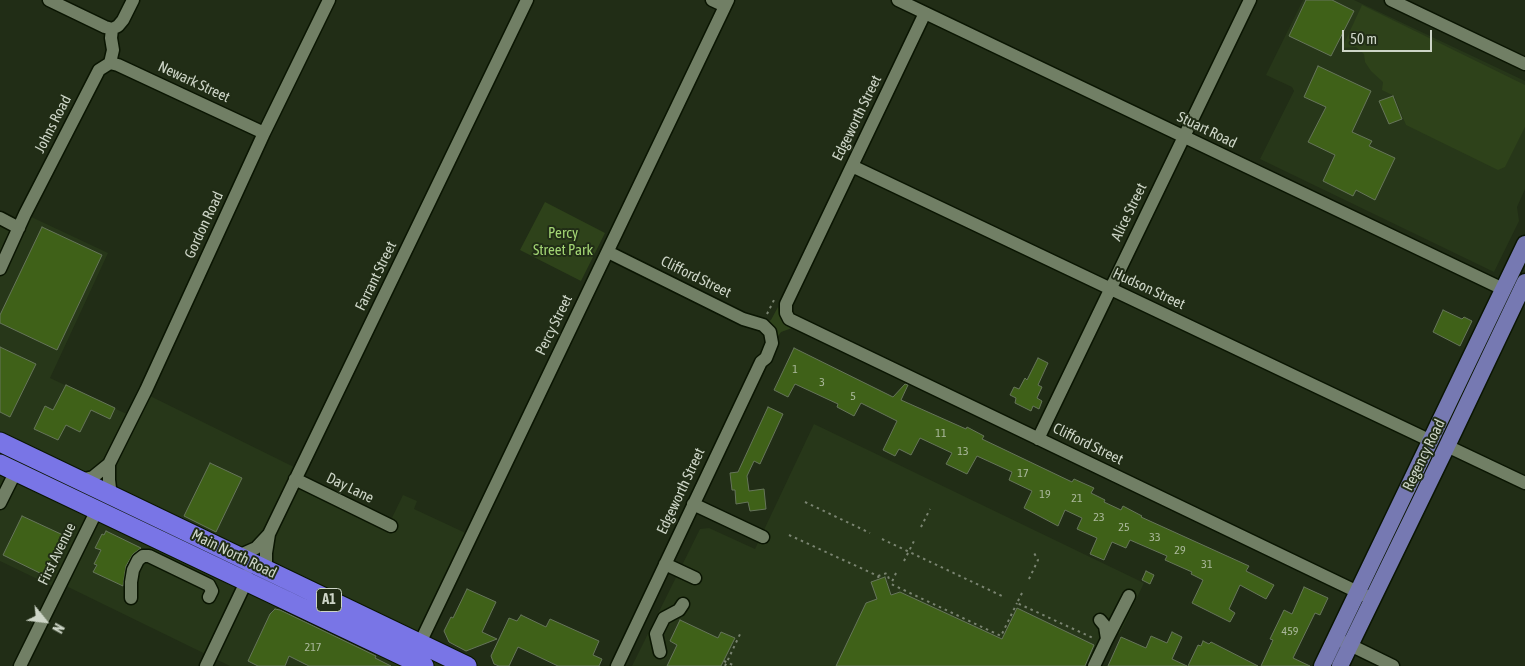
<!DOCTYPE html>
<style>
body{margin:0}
#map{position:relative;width:1525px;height:666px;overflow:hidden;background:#212d16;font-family:"Asap Condensed",sans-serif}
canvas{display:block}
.north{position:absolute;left:20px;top:596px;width:50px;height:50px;-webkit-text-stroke:4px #212d16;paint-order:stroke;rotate:119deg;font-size:14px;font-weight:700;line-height:20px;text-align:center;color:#cdd5c7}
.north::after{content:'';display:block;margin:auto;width:18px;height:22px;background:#cdd5c7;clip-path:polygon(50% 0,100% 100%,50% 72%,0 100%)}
.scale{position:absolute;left:1342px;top:30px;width:90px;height:22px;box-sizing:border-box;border:2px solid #cdd5c7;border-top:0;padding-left:6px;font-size:15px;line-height:18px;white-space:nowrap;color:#cdd5c7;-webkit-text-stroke:4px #212d16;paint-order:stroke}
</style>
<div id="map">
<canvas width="1525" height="666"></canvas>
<div class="north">N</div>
<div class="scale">50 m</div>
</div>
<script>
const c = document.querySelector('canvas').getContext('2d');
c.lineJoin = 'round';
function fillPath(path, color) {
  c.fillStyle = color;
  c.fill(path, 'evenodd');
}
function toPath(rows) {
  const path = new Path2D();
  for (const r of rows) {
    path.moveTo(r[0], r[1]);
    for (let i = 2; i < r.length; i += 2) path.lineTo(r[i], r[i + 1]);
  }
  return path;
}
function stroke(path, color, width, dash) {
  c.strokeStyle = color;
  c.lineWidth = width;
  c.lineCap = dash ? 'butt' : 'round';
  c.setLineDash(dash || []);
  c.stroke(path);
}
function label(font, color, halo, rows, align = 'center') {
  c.font = font + ' "Asap Condensed",sans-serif';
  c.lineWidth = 4;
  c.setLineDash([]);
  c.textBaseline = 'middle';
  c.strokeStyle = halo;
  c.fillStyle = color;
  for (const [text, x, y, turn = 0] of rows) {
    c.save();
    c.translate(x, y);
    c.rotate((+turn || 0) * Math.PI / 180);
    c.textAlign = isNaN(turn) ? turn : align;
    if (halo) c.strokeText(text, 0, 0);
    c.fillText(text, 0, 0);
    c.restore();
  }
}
const built = toPath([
 [1303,0,1354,0,1525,81,1525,189,1517,207,1519,221,1494,272,1260,159,1294,91,1292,87,1266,75],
 [25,214,108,253,50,378,133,417,144,393,300,470,296,477,390,522,403,495,417,501,414,509,472,536,415,654,441,666,230,666,62,584,58,589,0,561,0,218,19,228],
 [814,424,1144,583,1120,633,1096,646,1086,666,632,666,700,529,709,528,755,549]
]);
const green = toPath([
 [1362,5,1525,85,1525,127,1505,167,1498,170,1406,125,1394,96,1382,90,1383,82,1371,71,1365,62,1364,54,1356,47,1342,48],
 [545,202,605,233,581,281,520,250],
 [778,307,779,314,782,320,792,328,781,332,776,339,766,322,771,320]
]);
const building = toPath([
 [1306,0,1332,0,1354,11,1331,56,1289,36,1306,0],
 [1318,66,1371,91,1352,132,1372,141,1369,146,1395,158,1375,200,1356,190,1353,196,1323,181,1335,155,1308,142,1326,107,1304,97,1318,66],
 [1393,96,1402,119,1389,124,1379,101,1393,96],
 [42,227,102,255,57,350,0,323,0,315,42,227],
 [1443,310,1462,319,1464,317,1472,321,1460,346,1433,332,1443,310],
 [0,347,36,364,10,417,0,412,0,347],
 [794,348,893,397,905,384,908,385,901,400,966,429,967,427,984,436,982,439,1072,482,1074,479,1094,488,1091,493,1105,500,1104,502,1121,510,1123,506,1142,516,1141,517,1249,566,1246,571,1274,585,1266,599,1240,585,1229,609,1235,613,1230,622,1192,603,1203,580,1191,574,1192,572,1165,560,1167,556,1130,540,1126,548,1112,542,1104,560,1090,554,1097,538,1077,529,1082,518,1065,510,1058,526,1024,508,1032,491,1009,480,1012,472,977,456,967,474,946,464,952,453,920,438,911,455,899,449,895,456,883,450,897,421,861,403,854,416,837,407,838,404,795,384,788,397,774,390,794,348],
 [1038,358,1048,363,1038,385,1042,387,1037,398,1042,401,1039,409,1033,406,1031,411,1015,403,1016,398,1010,395,1014,387,1019,389,1025,378,1027,380,1038,358],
 [66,385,115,408,110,419,91,410,80,432,66,425,58,440,34,429,45,406,53,410,66,385],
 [768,407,783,414,760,464,754,461,747,476,749,491,764,489,766,509,750,511,748,502,736,504,735,490,732,490,730,473,738,472,768,407],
 [210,463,242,478,216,532,184,516,210,463],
 [22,516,63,535,44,575,3,555,22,516],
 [106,531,141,548,133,554,126,566,123,586,93,572,97,565,94,564,101,550,95,548,102,534,104,535,106,531],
 [1146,571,1154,575,1150,584,1142,580,1146,571],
 [885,577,891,595,900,592,1002,639,1017,608,1094,645,1085,666,836,666,866,603,877,599,871,582,885,577],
 [1304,587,1328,598,1320,615,1315,613,1293,658,1310,666,1261,666,1273,640,1270,639,1284,610,1292,614,1304,587],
 [467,589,496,602,482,632,497,639,466,651,449,642,444,631,451,617,453,618,467,589],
 [275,609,280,610,376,656,375,658,391,666,309,666,289,656,285,666,258,666,248,661,270,614,275,609],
 [521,615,546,627,550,619,599,641,593,655,602,659,599,666,558,666,518,647,509,666,499,666,494,664,491,656,509,618,517,621,521,615],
 [680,620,718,638,721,632,735,638,721,666,667,666,677,645,670,641,680,620],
 [1172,632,1182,637,1172,659,1187,666,1108,666,1121,637,1146,648,1151,636,1167,643,1172,632],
 [1203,641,1209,644,1211,642,1258,666,1188,666,1198,645,1201,646,1203,641]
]);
const path = toPath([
 [767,314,774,300],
 [805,502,870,533],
 [921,527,930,509],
 [789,535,878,576,879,580],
 [882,539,1002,596],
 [904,561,914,541],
 [896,573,891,584,1001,636,1017,603],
 [878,576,887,573,890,582],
 [1029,579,1038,560,1033,551],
 [1022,593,1017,603,1093,638],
 [724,661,735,666],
 [725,666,741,632]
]);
const minor = toPath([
 [49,0,105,27,112,29],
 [712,0,725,6],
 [898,0,1503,289],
 [1391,0,1525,64],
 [925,13,786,304,786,313,789,319,1366,596],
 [110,63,118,65,264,133],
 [852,166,1431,441],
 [0,218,19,228],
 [608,252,743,319,763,325,770,332,772,343,766,358,761,362,617,666],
 [0,269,25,214,99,70,110,63,113,50,111,38,112,29,118,26,123,20,133,0],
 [1038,439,1250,0],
 [1447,446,1525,483],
 [109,464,109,480,111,496],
 [295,479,391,526],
 [80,480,93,477,109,464,146,390,264,133,329,0],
 [0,503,16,471],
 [693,504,763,537],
 [238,556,256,548,269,534],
 [665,564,695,578],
 [266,570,266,553,269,534,527,0],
 [131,598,131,582,133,570,138,560,143,556,149,556,209,585,212,591,209,597],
 [1107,639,1129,596],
 [1344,642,1393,666],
 [422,650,420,643,728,0],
 [660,652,656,634,664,618,679,610,683,604],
 [20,666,97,510],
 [206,666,246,582,246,575],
 [1094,666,1107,639,1105,626,1100,620]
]);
const major = toPath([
 [1322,666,1525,244],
 [1340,666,1447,446,1525,282]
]);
const highway = toPath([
 [0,442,467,666],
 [0,464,424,666]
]);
const numberNames = [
 ["1",795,369],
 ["3",822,382],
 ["5",853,396],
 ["11",941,433],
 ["13",963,451],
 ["17",1023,473],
 ["19",1045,494],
 ["21",1077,498],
 ["23",1099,517],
 ["25",1124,527],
 ["33",1155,537],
 ["29",1180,550],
 ["31",1207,564],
 ["459",1290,631],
 ["217",313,647]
];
const shields = [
 [329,600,25]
];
const shieldNames = [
 ["A1",329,600]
];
const streetNames = [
 ["Newark Street",194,82,25],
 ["Edgeworth Street",857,118,-64],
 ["Johns Road",53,124,-63],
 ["Stuart Road",1207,130,26],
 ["Alice Street",1129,212,-64],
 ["Gordon Road",204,225,-65],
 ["Farrant Street",376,276,-64],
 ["Clifford Street",696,277,26],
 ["Hudson Street",1149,289,25],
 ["Percy Street",554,325,-64],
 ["Clifford Street",1088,444,26],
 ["Regency Road",1424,455,-64],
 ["Day Lane",350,488,26],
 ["Edgeworth Street",681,491,-65],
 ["First Avenue",57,554,-64],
 ["Main North Road",234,554,26]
];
const parkNames = [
 ["Percy",563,233],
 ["Street Park",563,250]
];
fillPath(built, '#273719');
fillPath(green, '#2e421a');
fillPath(building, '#3f6118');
stroke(building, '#66755a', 1);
stroke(minor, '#0a1502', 15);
stroke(major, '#0a1502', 19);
stroke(highway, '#0a1502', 21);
stroke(path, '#7a8471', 2, [2.5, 4]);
stroke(minor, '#717f65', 12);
stroke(major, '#7679b2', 16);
stroke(highway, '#7975e6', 19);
label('12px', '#aab89b', null, numberNames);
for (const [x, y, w] of shields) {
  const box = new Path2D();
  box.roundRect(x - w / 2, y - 11.5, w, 23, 4);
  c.fillStyle = '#212d16';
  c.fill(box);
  stroke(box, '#cdd5c7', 1);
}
label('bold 14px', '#cdd5c7', null, shieldNames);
label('15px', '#cdd5c7', '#212d16', streetNames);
label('15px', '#a3d574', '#212d16', parkNames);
</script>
